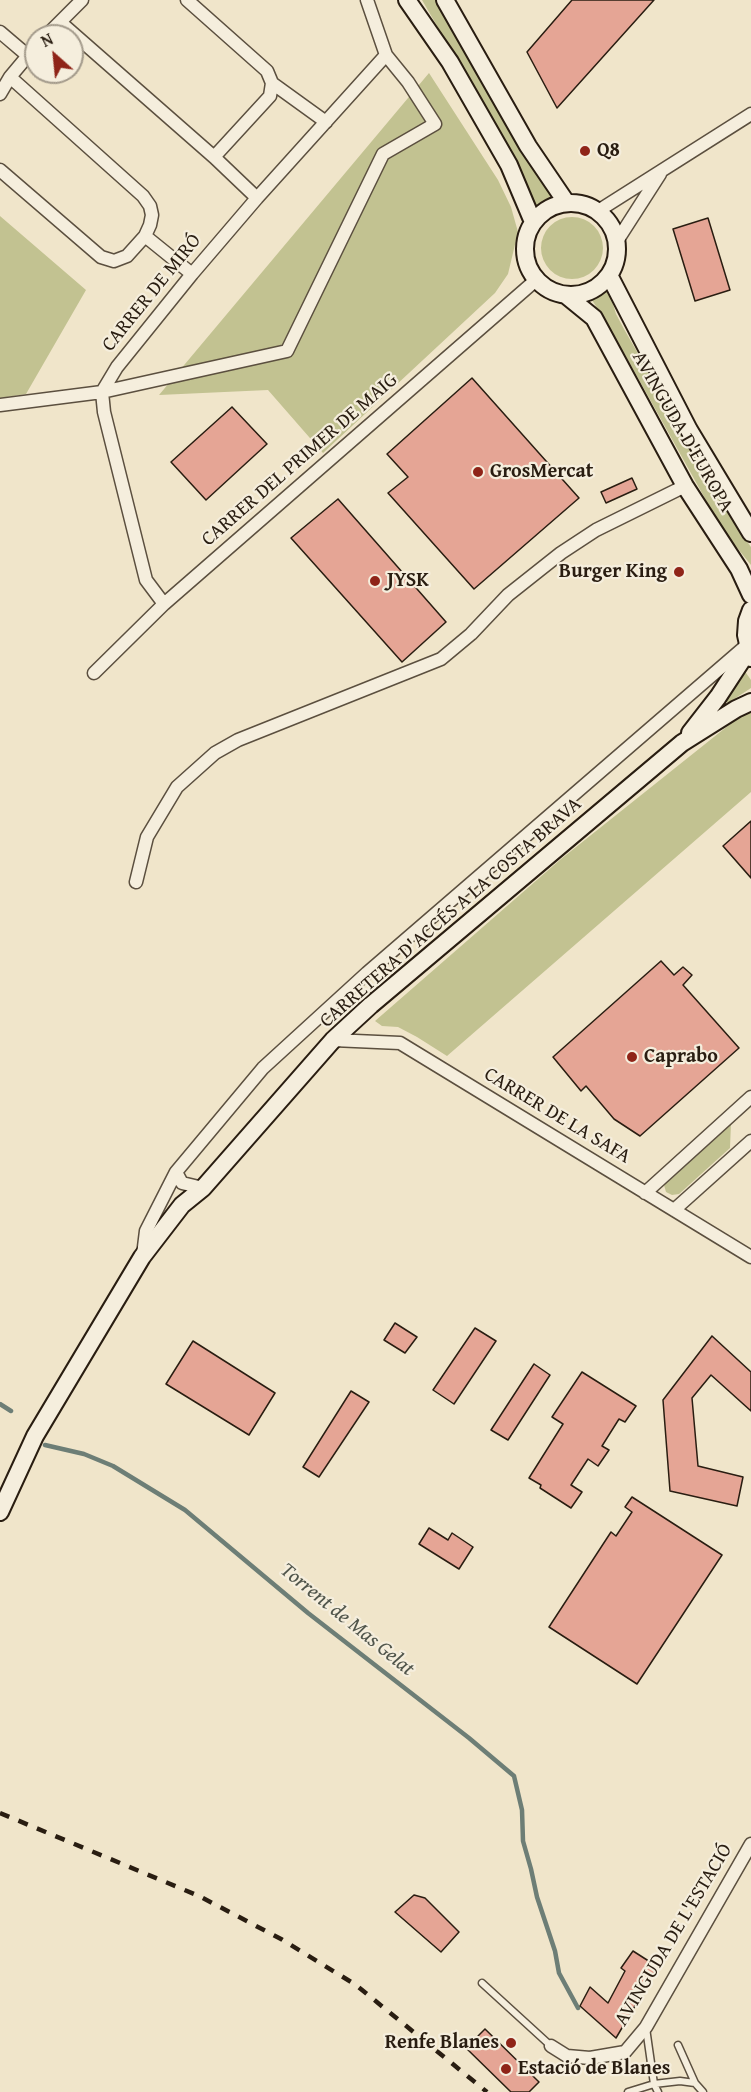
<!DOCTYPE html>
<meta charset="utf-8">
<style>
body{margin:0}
#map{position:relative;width:751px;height:2092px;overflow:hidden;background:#f0e5ca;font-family:"Gentium Book Plus",serif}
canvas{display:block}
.north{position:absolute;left:24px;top:24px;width:60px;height:60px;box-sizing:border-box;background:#f5eedd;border:2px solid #a39a8b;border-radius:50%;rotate:333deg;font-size:16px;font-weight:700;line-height:24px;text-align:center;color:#291d11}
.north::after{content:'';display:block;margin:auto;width:21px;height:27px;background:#8f2418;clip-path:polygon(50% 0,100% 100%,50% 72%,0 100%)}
</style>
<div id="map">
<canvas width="751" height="2092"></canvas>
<div class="north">N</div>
</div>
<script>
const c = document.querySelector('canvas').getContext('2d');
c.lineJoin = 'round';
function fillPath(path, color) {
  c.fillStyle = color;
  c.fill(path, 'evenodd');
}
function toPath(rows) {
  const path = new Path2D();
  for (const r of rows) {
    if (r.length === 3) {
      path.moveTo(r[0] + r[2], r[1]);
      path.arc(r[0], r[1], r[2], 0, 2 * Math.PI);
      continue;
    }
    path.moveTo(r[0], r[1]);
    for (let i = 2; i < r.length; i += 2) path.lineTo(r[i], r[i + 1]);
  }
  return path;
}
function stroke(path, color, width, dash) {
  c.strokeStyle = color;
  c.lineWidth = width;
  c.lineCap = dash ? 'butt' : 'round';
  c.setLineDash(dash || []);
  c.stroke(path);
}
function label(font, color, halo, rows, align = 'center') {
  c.font = font + ' "Gentium Book Plus",serif';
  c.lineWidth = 4.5;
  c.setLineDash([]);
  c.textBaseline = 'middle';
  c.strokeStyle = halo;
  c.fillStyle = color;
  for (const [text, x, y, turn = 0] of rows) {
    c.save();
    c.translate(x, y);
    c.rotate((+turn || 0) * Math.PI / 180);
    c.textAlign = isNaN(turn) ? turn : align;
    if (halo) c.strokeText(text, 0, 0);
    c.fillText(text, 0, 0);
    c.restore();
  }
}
const green = toPath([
 [422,0,437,0,529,161,551,196,534,207,528,187,519,167],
 [429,73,498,180,511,207,518,232,508,274,495,293,323,453,268,390,159,395],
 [0,216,86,290,26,394,0,398],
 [572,248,31],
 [609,290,616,314,624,329,740,532,751,547,751,565,722,529,614,335,592,300],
 [744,670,751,680,751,688,728,703,725,700],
 [751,710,751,792,447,1056,417,1037,398,1027,382,1026,375,1021,561,859,744,713],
 [731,1123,730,1148,679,1194,672,1195,666,1192,664,1185,666,1180]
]);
const stream = toPath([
 [0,1404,11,1411],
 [45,1445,84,1454,113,1466,185,1510,308,1613,469,1738,514,1776,522,1810,523,1841,531,1869,537,1897,555,1951,559,1973,578,2008]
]);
const building = toPath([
 [572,0,654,0,557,108,527,52,572,0],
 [708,218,730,290,695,301,673,229,708,218],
 [472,378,579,498,474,589,388,493,408,477,387,454,472,378],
 [232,407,267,444,206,500,171,462,232,407],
 [632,478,637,489,606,503,601,492,632,478],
 [338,499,446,622,402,662,291,538,338,499],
 [751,821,751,878,723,846,751,821],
 [661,961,674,975,683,967,692,975,683,985,739,1048,640,1136,614,1119,586,1086,581,1091,553,1057,661,961],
 [395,1323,417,1337,405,1353,384,1340,395,1323],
 [475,1328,496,1341,454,1404,433,1390,475,1328],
 [712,1336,751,1372,751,1411,711,1375,692,1398,698,1466,743,1477,737,1506,670,1491,663,1400,712,1336],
 [193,1341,275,1393,249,1435,166,1384,193,1341],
 [534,1364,550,1375,508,1440,491,1430,534,1364],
 [582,1372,636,1406,625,1422,619,1419,602,1446,609,1450,598,1466,588,1459,571,1485,582,1492,571,1508,540,1488,541,1485,529,1478,563,1424,552,1417,582,1372],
 [351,1391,369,1402,319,1477,303,1467,351,1391],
 [632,1497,722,1555,637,1684,549,1627,611,1532,616,1536,632,1512,625,1507,632,1497],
 [429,1528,448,1540,452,1533,473,1547,459,1569,419,1544,429,1528],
 [414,1895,425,1898,459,1932,441,1952,395,1912,414,1895],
 [633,1951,658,1967,616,2038,580,2006,590,1987,608,2003,625,1971,621,1968,633,1951],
 [485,2029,539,2082,529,2092,511,2092,466,2048,485,2029]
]);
const lane = toPath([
 [482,1983,551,2046],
 [646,2028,654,2084,658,2092],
 [678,2045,695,2083],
 [628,2092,654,2084,680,2081,695,2083,703,2092]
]);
const street = toPath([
 [187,0,267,71,272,83,270,96,214,157],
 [60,22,214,157,257,198],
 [0,32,27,55],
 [46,36,82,0],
 [272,83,326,122],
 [0,94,10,77,36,46],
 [0,170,101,257,114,261,127,256,145,236,150,225,152,215,150,206,143,196,10,77],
 [598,211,751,114],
 [145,236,192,274],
 [617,241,660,174],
 [0,405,102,392,287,351,383,154,435,124,408,82,386,55,367,0],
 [164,604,146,580,104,412,102,392,117,367,192,274,257,198,386,55],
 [94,673,164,604,536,280],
 [136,882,147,837,177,787,215,753,238,740,441,659,471,634,508,595,561,553,596,530,685,486],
 [333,1040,400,1043,751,1257],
 [176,1172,182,1183,203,1188],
 [645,1193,751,1097],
 [674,1210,751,1141],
 [143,1255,146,1231,176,1172,263,1068,367,973,747,645],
 [551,2046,567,2056,590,2058,625,2052,646,2027,751,1844]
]);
const secondary = toPath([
 [407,0,450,62,509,165,533,222],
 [445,0,528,146,566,202],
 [571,249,46],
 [609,275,689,430,751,533],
 [567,296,594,318,685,486,739,569,751,595],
 [751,610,747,621,746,635,751,658],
 [690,733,718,697,748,651],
 [0,1512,35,1436,142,1257,182,1205,203,1188,333,1040,371,1005,682,743,736,709,751,702]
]);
const rail = toPath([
 [0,1813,199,1896,281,1939,356,1985,487,2092]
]);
const markers = [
 [585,151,6,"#8f2418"],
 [478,472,6,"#8f2418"],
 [679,572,6,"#8f2418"],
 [375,581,6,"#8f2418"],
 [632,1057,6,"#8f2418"],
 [511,2043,6,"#8f2418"],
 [506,2069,6,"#8f2418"]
];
const poiNames = [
 ["Q8",597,151],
 ["GrosMercat",490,472],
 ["Burger King",667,572,"right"],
 ["JYSK",387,581],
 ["Caprabo",644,1057],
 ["Renfe Blanes",499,2043,"right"],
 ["Estació de Blanes",518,2069]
];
const streetNames = [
 ["CARRER DE MIRÓ",152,293,-51],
 ["AVINGUDA D'EUROPA",682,432,60],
 ["CARRER DEL PRIMER DE MAIG",300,460,-41],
 ["CARRETERA D'ACCÉS A LA COSTA BRAVA",451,913,-41],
 ["CARRER DE LA SAFA",557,1116,31],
 ["AVINGUDA DE L'ESTACIÓ",674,1935,-59]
];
const waterNames = [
 ["Torrent de Mas Gelat",347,1620,39]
];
fillPath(green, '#c2c291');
stroke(stream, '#6d7e76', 4.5);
fillPath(building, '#e5a595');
stroke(building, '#291d11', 1.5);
stroke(lane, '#5b4f3f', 9);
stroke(street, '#5b4f3f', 15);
stroke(secondary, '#291d11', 20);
stroke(lane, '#f5eedd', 6);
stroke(street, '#f5eedd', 12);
stroke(secondary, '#f5eedd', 16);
stroke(rail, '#291d11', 4.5, [10, 10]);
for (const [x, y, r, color] of markers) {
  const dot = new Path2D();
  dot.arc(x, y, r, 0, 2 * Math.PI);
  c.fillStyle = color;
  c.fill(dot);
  stroke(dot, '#f5eedd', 2);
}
label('bold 20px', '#291d11', '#f5eedd', poiNames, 'left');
label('20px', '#291d11', '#f5eedd', streetNames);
label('italic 21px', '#51564c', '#f5eedd', waterNames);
</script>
